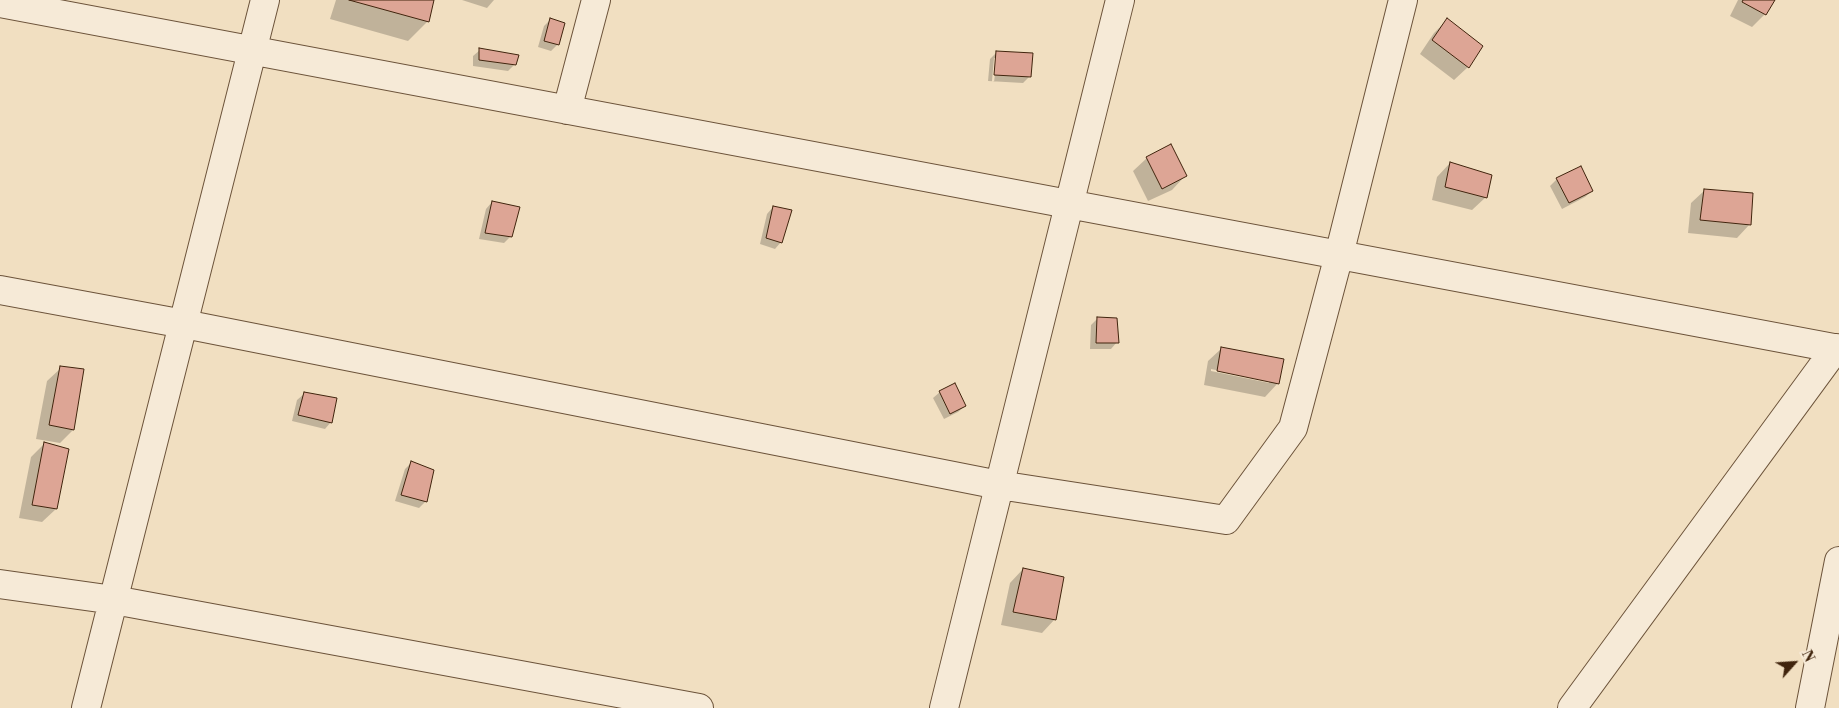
<!DOCTYPE html>
<style>
body{margin:0}
#map{position:relative;width:1839px;height:708px;overflow:hidden;background:#f1dfc1;font-family:"Libre Bodoni",serif}
canvas{display:block}
.north{position:absolute;left:1769px;top:638px;width:50px;height:50px;-webkit-text-stroke:4px #f6ead7;paint-order:stroke;rotate:64deg;font-size:14px;font-weight:700;line-height:20px;text-align:center;color:#40240d}
.north::after{content:'';display:block;margin:auto;width:18px;height:22px;background:#40240d;clip-path:polygon(50% 0,100% 100%,50% 72%,0 100%)}
</style>
<div id="map">
<canvas width="1839" height="708"></canvas>
<div class="north">N</div>
</div>
<script>
const c = document.querySelector('canvas').getContext('2d');
c.lineJoin = 'round';
function fillPath(path, color) {
  c.fillStyle = color;
  c.fill(path, 'evenodd');
}
function toPath(rows) {
  const path = new Path2D();
  for (const r of rows) {
    path.moveTo(r[0], r[1]);
    for (let i = 2; i < r.length; i += 2) path.lineTo(r[i], r[i + 1]);
  }
  return path;
}
function stroke(path, color, width, dash) {
  c.strokeStyle = color;
  c.lineWidth = width;
  c.lineCap = dash ? 'butt' : 'round';
  c.setLineDash(dash || []);
  c.stroke(path);
}
const shadow = toPath([
 [336,0,433,0,428,21,408,41,330,19],
 [462,0,494,0,487,8],
 [1738,0,1773,0,1765,14,1752,27,1730,16],
 [550,20,558,44,551,51,538,47,544,26],
 [1447,20,1468,67,1454,80,1420,54,1434,33],
 [480,50,515,64,508,71,473,66,473,56],
 [996,53,1030,76,1023,83,988,81,990,59],
 [994,58,997,58,994,82,992,81],
 [1147,158,1185,176,1172,190,1148,201,1133,171],
 [1450,163,1486,197,1472,210,1432,200,1437,177],
 [1557,179,1592,191,1585,197,1562,209,1550,186],
 [1705,190,1750,224,1737,238,1688,233,1691,203],
 [492,202,511,236,504,243,479,239,486,209],
 [773,207,781,242,775,249,760,244,767,214],
 [1098,318,1117,342,1111,349,1090,349,1091,325],
 [1222,348,1278,383,1265,397,1204,385,1208,361],
 [1211,369,1269,381,1269,383,1211,371],
 [61,368,73,430,60,443,36,439,47,381],
 [940,392,965,406,958,412,944,419,933,398],
 [304,394,331,422,325,429,292,421,297,400],
 [44,444,56,509,42,522,19,518,31,457],
 [411,463,426,501,419,508,395,501,405,469],
 [1023,569,1055,619,1042,633,1001,625,1010,583]
]);
const building = toPath([
 [349,0,434,0,429,22,349,0],
 [1743,0,1775,0,1766,15,1742,2,1743,0],
 [550,18,565,23,559,45,544,41,550,18],
 [1447,18,1483,46,1469,68,1432,40,1447,18],
 [479,48,519,55,516,65,479,60,479,48],
 [996,51,1033,53,1031,77,994,75,996,51],
 [1171,144,1187,176,1162,189,1146,157,1171,144],
 [1450,162,1492,175,1487,198,1445,187,1450,162],
 [1581,166,1593,191,1569,203,1556,178,1581,166],
 [1704,189,1753,193,1751,225,1700,220,1704,189],
 [492,201,520,207,512,237,485,233,492,201],
 [773,206,792,210,782,243,766,238,773,206],
 [1097,317,1117,318,1119,343,1096,343,1097,317],
 [1221,347,1284,359,1279,384,1217,371,1221,347],
 [60,366,84,369,74,430,49,425,60,366],
 [955,383,966,406,950,414,939,391,955,383],
 [304,392,337,398,332,423,298,415,304,392],
 [44,442,69,449,57,509,32,505,44,442],
 [411,461,434,470,427,502,401,495,411,461],
 [1023,568,1064,577,1056,620,1013,612,1023,568]
]);
const minor = toPath([
 [0,3,1839,349],
 [567,110,596,0],
 [0,290,184,324,999,485,1226,520,1293,428,1339,255,1403,0],
 [0,584,114,600,699,708],
 [86,708,265,0],
 [944,708,1120,0],
 [1572,708,1836,348],
 [1810,708,1839,561]
]);
fillPath(shadow, '#0003');
fillPath(building, '#dda595');
stroke(building, '#40240d', 1);
stroke(minor, '#6c533a', 30);
stroke(minor, '#f6ead7', 28);
</script>
